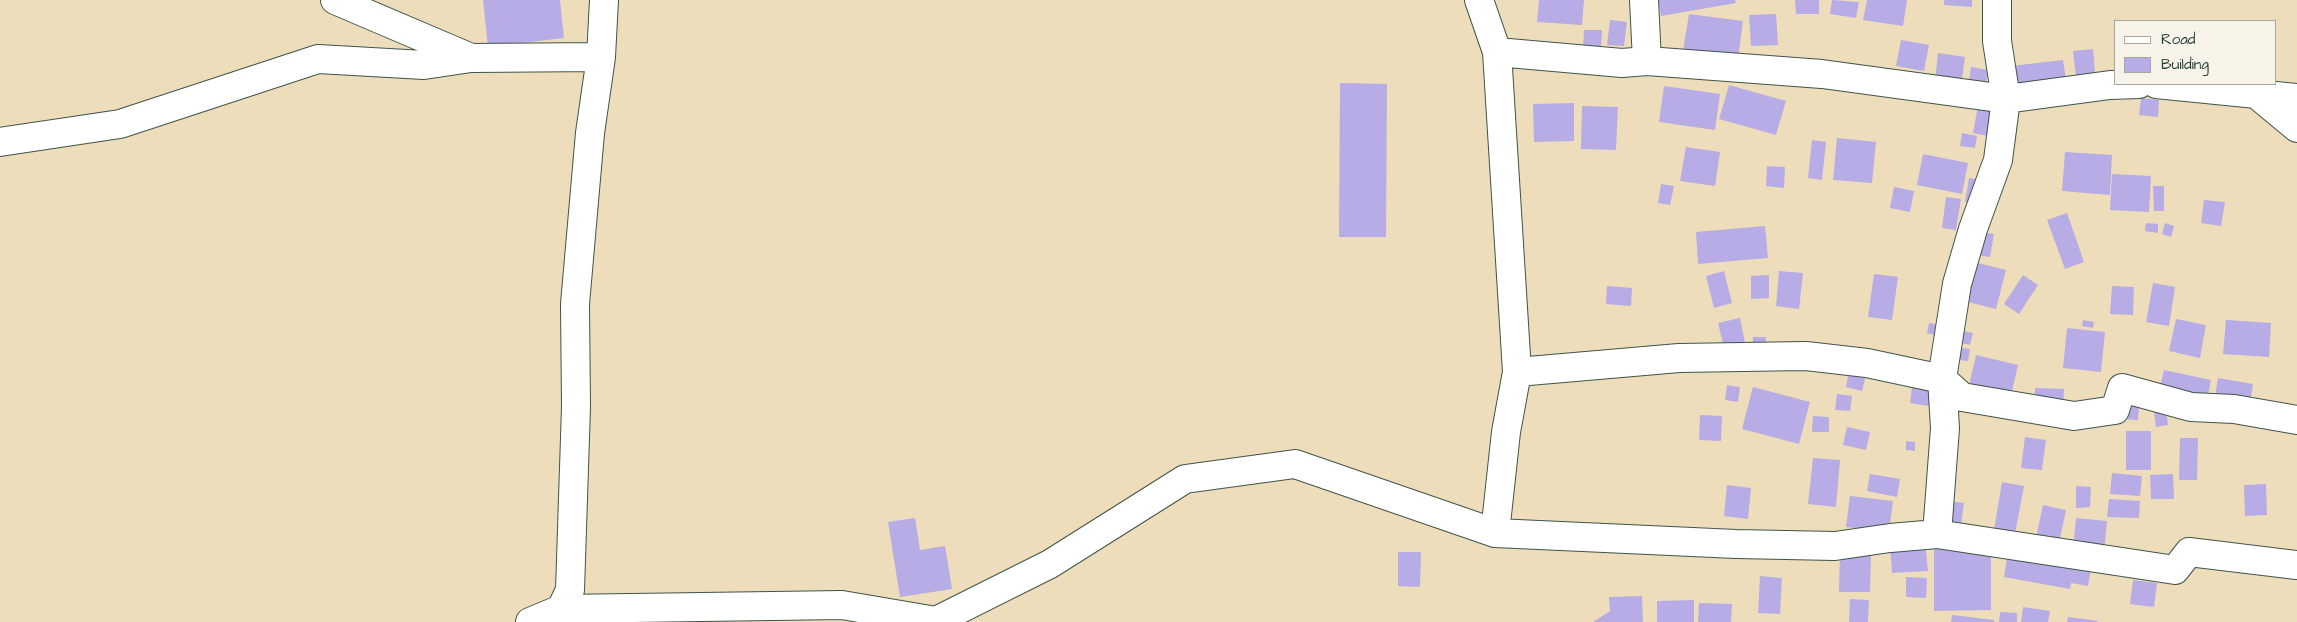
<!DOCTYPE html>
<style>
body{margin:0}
#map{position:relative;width:2297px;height:622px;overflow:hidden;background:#edb;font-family:"Architects Daughter",sans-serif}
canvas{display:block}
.legend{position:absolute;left:2114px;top:20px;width:162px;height:65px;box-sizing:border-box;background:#f7f3e8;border:1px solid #a1aaa0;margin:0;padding:6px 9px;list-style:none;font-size:15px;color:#1f3d34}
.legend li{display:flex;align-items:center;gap:10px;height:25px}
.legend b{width:25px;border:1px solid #a1aaa0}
</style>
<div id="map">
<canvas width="2297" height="622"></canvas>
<ul class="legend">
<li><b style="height:6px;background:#fff"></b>Road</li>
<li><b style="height:14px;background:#b7ace5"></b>Building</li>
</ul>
</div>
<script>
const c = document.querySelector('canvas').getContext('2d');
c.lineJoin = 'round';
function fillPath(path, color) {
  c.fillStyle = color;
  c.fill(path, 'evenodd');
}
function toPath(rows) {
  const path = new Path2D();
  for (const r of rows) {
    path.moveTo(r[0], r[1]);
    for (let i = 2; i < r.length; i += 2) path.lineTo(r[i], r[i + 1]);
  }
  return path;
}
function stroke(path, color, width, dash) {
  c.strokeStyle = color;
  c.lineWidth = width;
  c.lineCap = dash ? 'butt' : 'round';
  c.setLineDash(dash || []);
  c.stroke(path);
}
const building = toPath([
 [483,0,560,0,564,38,488,47],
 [1539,0,1584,0,1582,25,1537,22],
 [1658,0,1735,0,1736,3,1661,16],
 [1795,0,1819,0,1819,14,1796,14],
 [1832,0,1859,2,1856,18,1830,14],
 [1867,0,1907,0,1903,26,1863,20],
 [1944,0,1972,0,1972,7,1944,5],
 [1689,14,1743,21,1738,58,1683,51],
 [1776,14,1778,45,1751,46,1749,15],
 [1610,20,1627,22,1624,46,1607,45],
 [1584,30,1602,30,1601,52,1583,51],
 [1901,40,1929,45,1924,71,1896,66],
 [2093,49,2095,74,2076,76,2073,51],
 [1938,53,1965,57,1961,86,1935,82],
 [2063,60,2066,79,2014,86,2011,66],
 [1971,67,1988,70,1985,89,1968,87],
 [1340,83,1387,84,1386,237,1339,237],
 [1729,85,1786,101,1776,135,1719,119],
 [1664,86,1720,94,1715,130,1659,122],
 [2141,98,2159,100,2158,117,2139,115],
 [1574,103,1574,141,1534,142,1533,104],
 [1582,106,1618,107,1616,150,1581,149],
 [1978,106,1998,109,1993,137,1973,133],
 [1962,133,1977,136,1975,148,1960,146],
 [1837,138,1876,142,1872,183,1833,180],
 [1812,140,1826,142,1822,180,1808,178],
 [1686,147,1720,152,1715,186,1680,181],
 [2065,152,2112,155,2110,195,2062,191],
 [1923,154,1968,163,1962,194,1917,185],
 [1767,166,1785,167,1784,188,1766,186],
 [2112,174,2151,176,2149,212,2110,210],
 [1969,178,1982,180,1978,204,1965,202],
 [1661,184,1674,186,1670,205,1658,203],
 [2153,186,2164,186,2164,211,2154,211],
 [1894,187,1914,191,1910,212,1890,208],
 [1946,197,1961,199,1956,230,1942,228],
 [2204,200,2225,202,2221,226,2201,223],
 [2067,213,2084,262,2065,269,2047,220],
 [2146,223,2158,224,2158,233,2145,231],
 [2165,223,2174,226,2171,237,2162,234],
 [1765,226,1768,258,1698,264,1696,232],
 [1979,232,1994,234,1990,257,1975,255],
 [1974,262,2006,270,1996,309,1964,301],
 [1724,271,1732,303,1714,308,1706,276],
 [1779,271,1803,273,1799,309,1776,306],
 [1874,274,1898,277,1892,320,1868,317],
 [1769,275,1769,298,1751,299,1751,276],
 [2023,275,2038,285,2019,314,2004,304],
 [2153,283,2175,287,2169,326,2146,322],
 [1607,286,1632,288,1631,306,1606,304],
 [2112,286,2134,287,2133,315,2110,314],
 [1740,318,1745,343,1724,348,1718,323],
 [2176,319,2206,325,2200,358,2169,351],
 [2083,320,2094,322,2093,328,2082,326],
 [2226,320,2271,323,2269,357,2223,354],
 [1929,323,1936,324,1934,335,1927,333],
 [2067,328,2105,332,2101,372,2063,368],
 [1959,330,1973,333,1970,345,1957,342],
 [1753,337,1766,337,1765,351,1752,350],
 [1954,347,1970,349,1968,361,1952,359],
 [1976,355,2018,365,2010,400,1968,390],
 [2164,370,2211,380,2207,400,2159,390],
 [1849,371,1866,375,1862,391,1846,387],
 [2218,378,2253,384,2250,403,2215,397],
 [1913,379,1939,384,1935,407,1910,403],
 [1727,385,1740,387,1738,402,1725,400],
 [1753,387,1810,402,1799,444,1742,429],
 [2035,388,2064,389,2063,409,2035,408],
 [1837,394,1852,396,1850,411,1835,410],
 [2165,403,2168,425,2156,427,2153,405],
 [2122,406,2139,407,2138,420,2121,419],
 [1700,415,1722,416,1721,441,1699,440],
 [1813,416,1829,417,1829,432,1812,432],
 [1847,427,1870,432,1866,450,1843,445],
 [2126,431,2151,431,2151,470,2126,470],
 [2025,437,2046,440,2042,470,2021,468],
 [2180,438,2198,438,2197,480,2179,480],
 [1906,441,1915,442,1915,451,1906,450],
 [1813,458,1840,460,1836,507,1808,504],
 [2112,473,2142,476,2140,496,2110,494],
 [1870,474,1900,479,1897,497,1867,491],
 [2173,474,2174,499,2151,499,2150,475],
 [2002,482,2024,486,2015,534,1994,530],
 [2266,484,2267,515,2245,516,2244,485],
 [1727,485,1751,488,1748,519,1724,516],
 [2076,486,2091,487,2090,507,2076,508],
 [1850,496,1893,501,1889,532,1846,527],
 [2109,499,2140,501,2139,518,2107,517],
 [1946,501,1964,503,1960,532,1942,530],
 [2043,505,2066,510,2059,543,2036,538],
 [915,518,920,550,945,546,952,589,900,597,888,522],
 [2076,518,2107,521,2104,552,2073,550],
 [1925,542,1928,571,1892,573,1890,544],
 [1934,548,1991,548,1991,610,1934,611],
 [2008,551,2091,568,2088,586,2071,583,2070,589,2004,577],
 [1398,552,1421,552,1420,587,1398,586],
 [1840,552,1871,552,1870,592,1839,592],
 [1760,576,1782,578,1780,614,1758,613],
 [1906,577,1927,578,1926,598,1906,597],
 [2133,580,2157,583,2154,607,2130,604],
 [1642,596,1643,622,1593,622,1610,611,1609,597],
 [1850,599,1869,600,1868,622,1849,622],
 [1694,600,1694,622,1657,622,1657,601],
 [1699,603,1732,604,1731,622,1698,622],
 [2023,607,2050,611,2048,622,2021,622],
 [2000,612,2017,613,2017,622,1999,622],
 [1952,615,1994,620,1994,622,1951,622],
 [2068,617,2098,621,2098,622,2067,622]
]);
const minor = toPath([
 [335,0,471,58],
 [1479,0,1497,52,1517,372,1506,432,1495,533],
 [1644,0,1647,61],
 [1497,52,1622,63,1647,61,1822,74,2006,99,2110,85,2139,84],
 [2156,84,2297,98],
 [2256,94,2297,128],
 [0,142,120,124,318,59,424,65,471,58,601,57],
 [1517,372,1679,358,1806,356,1867,363,1942,379,1962,397,2074,416,2115,410,2122,388,2191,407,2234,409,2297,420],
 [1937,534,1945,428,1942,379,1957,284,1973,229,1998,160,2006,99,1997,41,1997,0],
 [530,622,561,609,842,605,936,621,1050,564,1185,479,1295,464,1495,533,1736,544,1835,546,1890,538,1937,534,2175,570,2189,552,2297,565],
 [560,622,561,609,570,590,576,407,575,304,590,133,601,57,604,0]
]);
fillPath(building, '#b7ace5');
stroke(minor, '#3e5548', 30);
stroke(minor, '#fff', 28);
</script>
